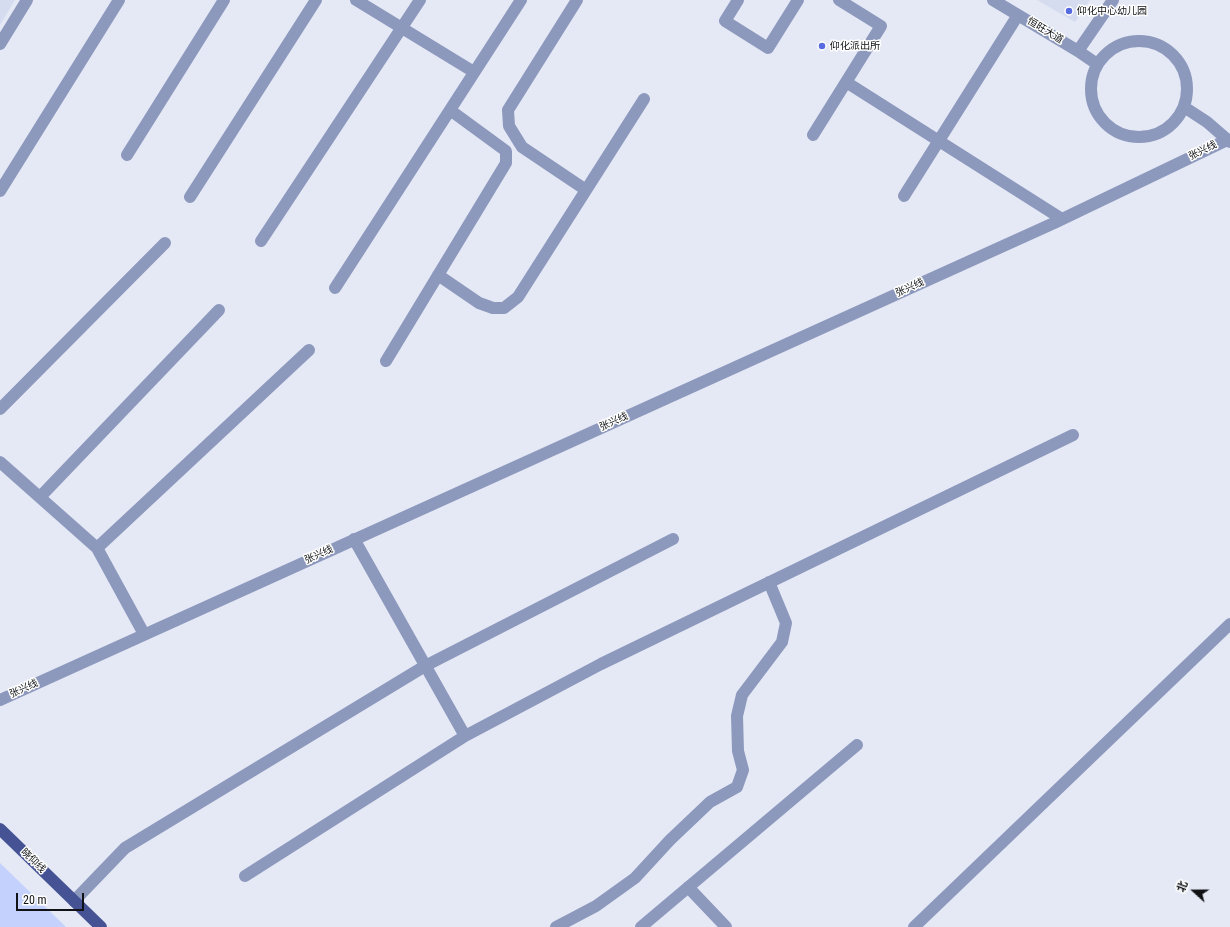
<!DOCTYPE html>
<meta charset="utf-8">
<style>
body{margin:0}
#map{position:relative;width:1230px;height:927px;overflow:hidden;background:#e5e9f5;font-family:"Roboto Condensed","Noto Sans SC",sans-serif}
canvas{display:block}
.north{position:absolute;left:1174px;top:871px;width:40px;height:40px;-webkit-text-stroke:3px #fff;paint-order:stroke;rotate:291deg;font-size:11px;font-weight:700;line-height:16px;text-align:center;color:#101215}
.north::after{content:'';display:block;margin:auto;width:14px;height:18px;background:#101215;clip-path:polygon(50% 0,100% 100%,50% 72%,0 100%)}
.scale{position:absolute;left:16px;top:893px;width:68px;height:18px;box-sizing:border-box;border:2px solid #101215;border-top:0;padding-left:5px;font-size:12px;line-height:14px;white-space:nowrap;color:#101215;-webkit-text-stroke:3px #fff;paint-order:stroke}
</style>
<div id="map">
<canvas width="1230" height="927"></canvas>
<div class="north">北</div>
<div class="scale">20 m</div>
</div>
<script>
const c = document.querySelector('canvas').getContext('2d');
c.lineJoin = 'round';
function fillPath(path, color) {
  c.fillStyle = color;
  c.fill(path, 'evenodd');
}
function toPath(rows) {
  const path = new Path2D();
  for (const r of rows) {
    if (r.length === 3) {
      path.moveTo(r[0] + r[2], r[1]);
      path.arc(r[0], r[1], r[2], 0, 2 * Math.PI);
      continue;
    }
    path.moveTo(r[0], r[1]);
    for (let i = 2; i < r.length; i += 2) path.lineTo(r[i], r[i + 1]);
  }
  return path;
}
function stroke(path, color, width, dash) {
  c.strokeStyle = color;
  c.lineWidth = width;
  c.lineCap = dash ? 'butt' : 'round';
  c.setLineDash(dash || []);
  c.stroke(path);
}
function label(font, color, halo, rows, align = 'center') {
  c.font = font + ' "Roboto Condensed","Noto Sans SC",sans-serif';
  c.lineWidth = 3;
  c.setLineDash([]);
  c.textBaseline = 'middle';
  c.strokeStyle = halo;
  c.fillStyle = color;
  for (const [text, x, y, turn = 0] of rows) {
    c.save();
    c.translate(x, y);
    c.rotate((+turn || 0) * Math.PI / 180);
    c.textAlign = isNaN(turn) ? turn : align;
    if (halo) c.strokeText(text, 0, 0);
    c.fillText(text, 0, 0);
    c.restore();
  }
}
const built = toPath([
 [0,0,15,0,0,25],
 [1037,0,1090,0,1075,22]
]);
const green = toPath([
 [0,863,66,927,0,927]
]);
const minor = toPath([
 [356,0,474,72],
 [577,0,508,110,509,126,522,147,586,190],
 [738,0,725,21,768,48,798,0],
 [993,0,1078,51,1097,64],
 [1139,89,48],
 [0,44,27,0],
 [1078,51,1113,0],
 [846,82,1062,219],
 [1184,107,1207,122,1230,142],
 [813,135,881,26,839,0],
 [127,155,224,0],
 [0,191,119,0],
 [904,196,1018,15],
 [190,197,316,0],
 [261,241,420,0],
 [438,275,479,303,493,308,504,308,518,297,644,99],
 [335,288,521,0],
 [386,361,506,163,506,151,450,110],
 [0,409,165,243],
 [0,462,97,548,144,634],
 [40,497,219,310],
 [354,539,465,736],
 [97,548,309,350],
 [0,700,1054,223,1227,140],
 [245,876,465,736,601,664,1073,435],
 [688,887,726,927],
 [74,901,125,848,425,666,673,539],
 [556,927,596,906,635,878,670,840,710,802,737,787,743,770,738,751,737,716,742,695,782,642,786,623,769,582],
 [641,927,857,745],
 [914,927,1230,624]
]);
const major = toPath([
 [0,829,101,927]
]);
const markers = [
 [1069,11,4,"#576be1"],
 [822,46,4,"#576be1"]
];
const poiNames = [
 ["仰化中心幼儿园",1077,11],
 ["仰化派出所",830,46]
];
const streetNames = [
 ["恒旺大道",1045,31,31],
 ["张兴线",1203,151,-26],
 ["张兴线",910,288,-24],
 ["张兴线",614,422,-24],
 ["张兴线",319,555,-24],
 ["张兴线",24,689,-24],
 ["晓仰线",33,861,44]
];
fillPath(built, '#d6dcef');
fillPath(green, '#c4d1fc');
stroke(minor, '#8d98bd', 12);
stroke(major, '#455394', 12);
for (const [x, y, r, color] of markers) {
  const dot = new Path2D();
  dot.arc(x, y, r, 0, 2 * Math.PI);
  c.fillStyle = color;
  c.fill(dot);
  stroke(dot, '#fff', 1.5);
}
label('10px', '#101215', '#fff', poiNames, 'left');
label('10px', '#101215', '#fff', streetNames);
</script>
